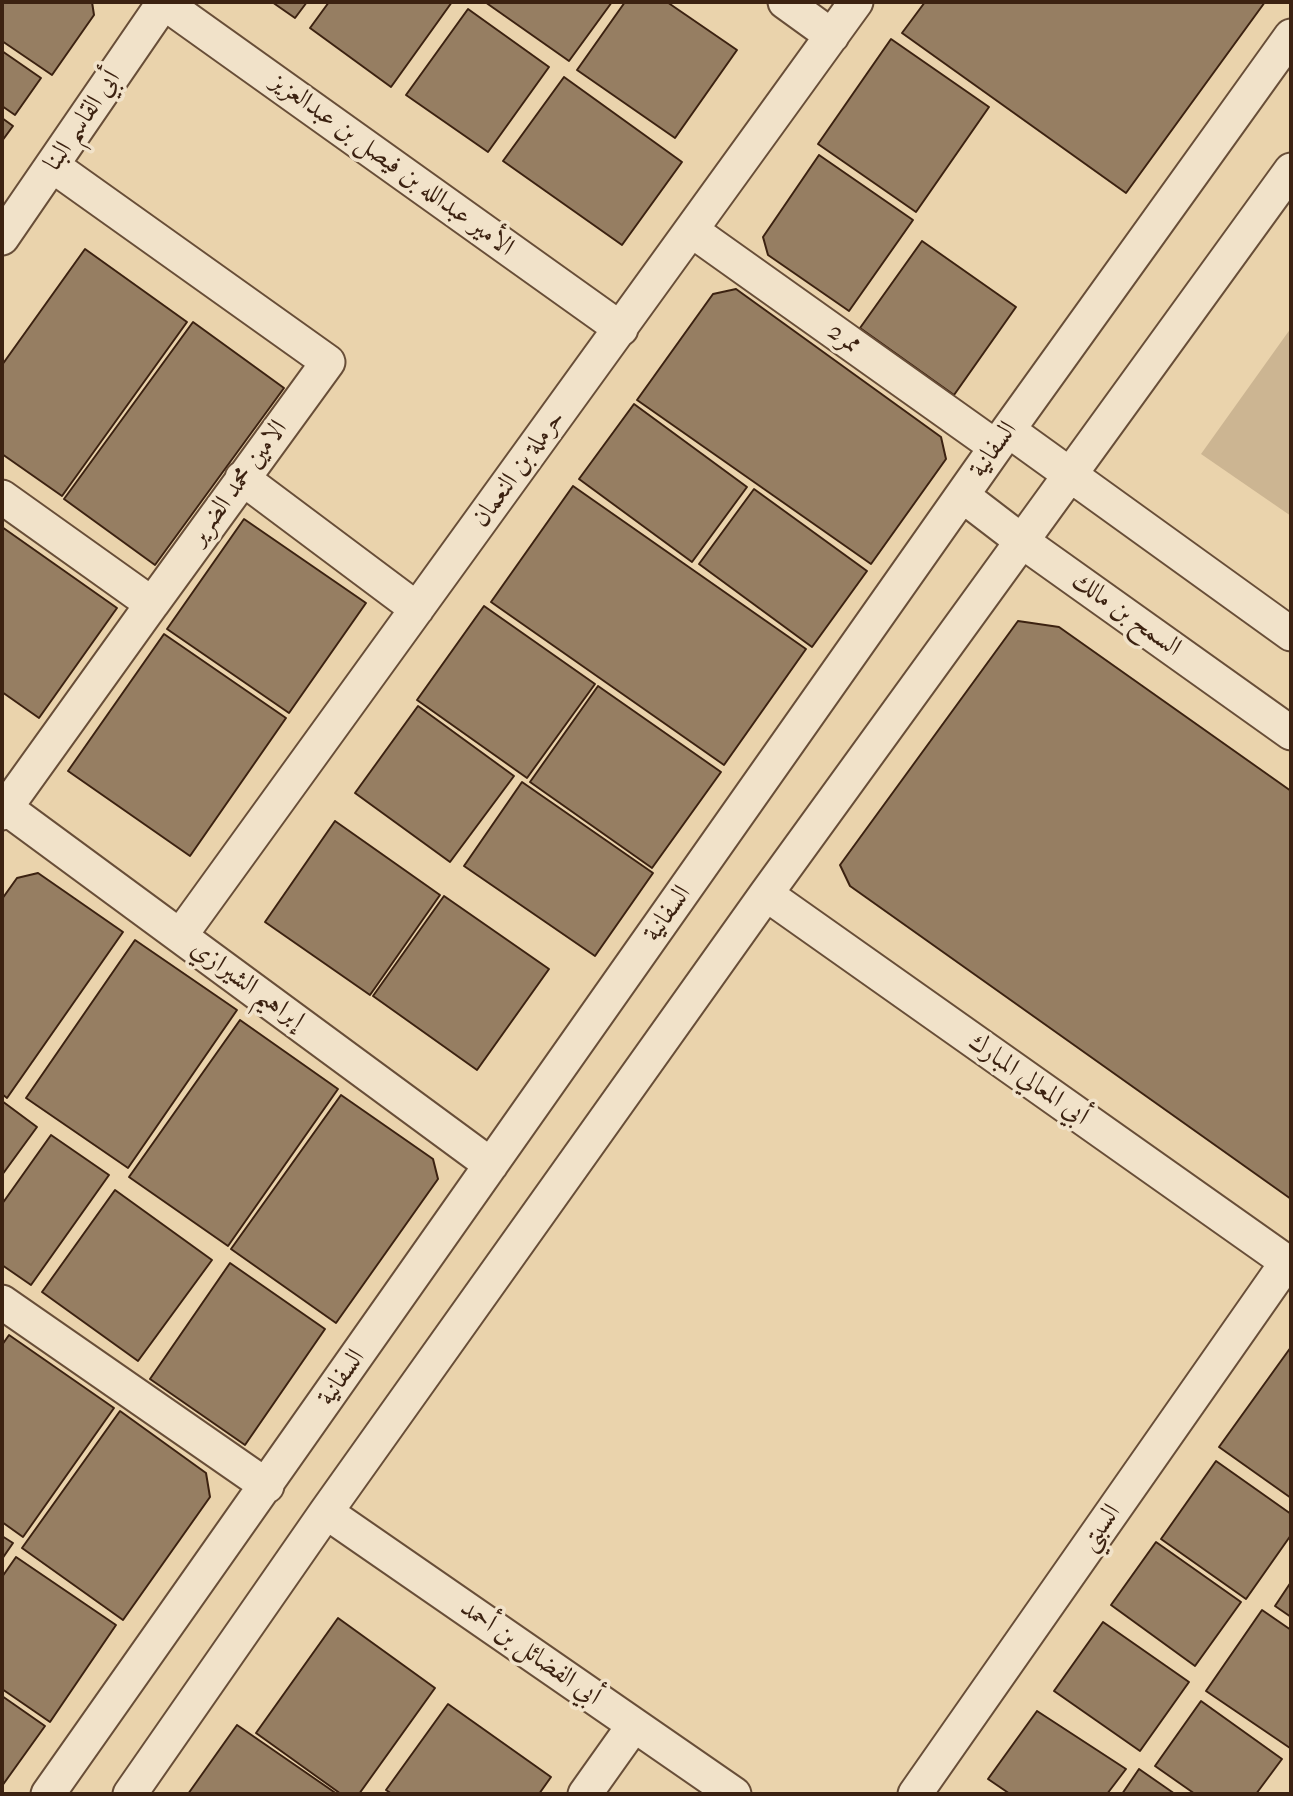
<!DOCTYPE html>
<meta charset="utf-8">
<style>
body{margin:0}
#map{position:relative;width:1293px;height:1796px;overflow:hidden;background:#ead3ac;font-family:"IM FELL French Canon",serif}
canvas{display:block}
.frame{position:absolute;inset:0;border:4px solid #3c2211;pointer-events:none}
</style>
<div id="map">
<canvas width="1293" height="1796"></canvas>
<div class="frame"></div>
</div>
<script>
const c = document.querySelector('canvas').getContext('2d');
c.lineJoin = 'round';
function fillPath(path, color) {
  c.fillStyle = color;
  c.fill(path, 'evenodd');
}
function toPath(rows) {
  const path = new Path2D();
  for (const r of rows) {
    path.moveTo(r[0], r[1]);
    for (let i = 2; i < r.length; i += 2) path.lineTo(r[i], r[i + 1]);
  }
  return path;
}
function stroke(path, color, width, dash) {
  c.strokeStyle = color;
  c.lineWidth = width;
  c.lineCap = dash ? 'butt' : 'round';
  c.setLineDash(dash || []);
  c.stroke(path);
}
function label(font, color, halo, rows, align = 'center') {
  c.font = font + ' "IM FELL French Canon",Amiri,serif';
  c.lineWidth = 7;
  c.setLineDash([]);
  c.textBaseline = 'middle';
  c.strokeStyle = halo;
  c.fillStyle = color;
  for (const [text, x, y, turn = 0] of rows) {
    c.save();
    c.translate(x, y);
    c.rotate((+turn || 0) * Math.PI / 180);
    c.textAlign = isNaN(turn) ? turn : align;
    if (halo) c.strokeText(text, 0, 0);
    c.fillText(text, 0, 0);
    c.restore();
  }
}
const green = toPath([
 [1291,328,1291,516,1201,454]
]);
const building = toPath([
 [2,2,92,2,94,15,52,75,2,41,2,2],
 [272,2,307,2,295,18,272,2],
 [329,2,452,2,391,87,310,28,329,2],
 [485,2,612,2,569,61,485,2],
 [625,2,667,2,737,50,675,138,577,70,625,2],
 [925,2,1265,2,1126,193,902,33,925,2],
 [468,9,549,67,488,152,406,95,468,9],
 [891,39,989,107,916,212,818,144,891,39],
 [2,51,41,78,15,115,2,106,2,51],
 [564,77,682,162,622,245,503,161,564,77],
 [2,118,13,126,2,141,2,118],
 [819,155,913,220,849,311,768,255,763,237,819,155],
 [922,241,1016,307,954,395,860,328,922,241],
 [85,249,187,322,62,496,2,454,2,365,85,249],
 [736,289,941,437,946,459,871,564,637,400,713,294,736,289],
 [193,322,284,388,155,565,64,499,193,322],
 [634,404,747,487,692,562,579,479,634,404],
 [573,486,806,649,724,765,491,602,573,486],
 [754,489,867,571,812,647,699,564,754,489],
 [244,519,366,603,289,713,167,629,244,519],
 [2,527,117,608,39,718,2,692,2,527],
 [484,606,595,684,527,778,417,700,484,606],
 [1018,621,1059,627,1291,791,1291,1199,850,886,840,865,1018,621],
 [164,634,286,718,190,856,68,771,164,634],
 [598,686,721,772,652,868,530,782,598,686],
 [418,706,514,776,450,862,355,793,418,706],
 [522,782,653,873,595,956,464,866,522,782],
 [335,821,440,895,370,995,265,922,335,821],
 [38,873,123,932,7,1098,2,1094,2,899,17,878,38,873],
 [444,896,549,969,477,1070,373,996,444,896],
 [135,940,237,1010,128,1168,26,1098,135,940],
 [240,1020,338,1089,228,1246,129,1177,240,1020],
 [341,1095,433,1159,438,1179,336,1323,231,1249,341,1095],
 [2,1101,37,1127,2,1175,2,1101],
 [51,1135,109,1175,31,1285,2,1265,2,1204,51,1135],
 [115,1190,212,1260,138,1361,42,1292,115,1190],
 [230,1263,325,1329,245,1445,150,1379,230,1263],
 [9,1335,114,1408,23,1537,2,1522,2,1345,9,1335],
 [1291,1347,1291,1498,1219,1447,1291,1347],
 [120,1411,206,1473,210,1497,123,1620,22,1548,120,1411],
 [1216,1461,1291,1514,1291,1535,1246,1599,1161,1539,1216,1461],
 [2,1536,13,1543,2,1559,2,1536],
 [1156,1542,1241,1602,1195,1666,1111,1605,1156,1542],
 [16,1557,116,1625,50,1722,2,1689,2,1577,16,1557],
 [1291,1582,1291,1617,1275,1606,1291,1582],
 [1262,1610,1291,1630,1290,1748,1206,1691,1262,1610],
 [338,1618,435,1688,359,1794,341,1794,256,1733,338,1618],
 [1103,1622,1189,1682,1140,1751,1054,1691,1103,1622],
 [2,1696,45,1726,2,1786,2,1696],
 [1201,1701,1282,1759,1256,1794,1195,1794,1155,1766,1201,1701],
 [448,1704,551,1777,539,1794,392,1794,386,1790,448,1704],
 [1037,1711,1126,1769,1107,1794,1010,1794,988,1779,1037,1711],
 [237,1725,337,1794,188,1794,237,1725],
 [1139,1769,1175,1794,1122,1794,1139,1769]
]);
const minor = toPath([
 [163,2,621,329],
 [785,2,832,36],
 [53,166,328,362,152,604],
 [691,230,996,447],
 [2,238,164,2],
 [1008,430,1291,634],
 [242,478,417,609],
 [963,496,1023,542,1291,733],
 [2,497,152,604,2,813],
 [2,805,491,1165],
 [766,894,1291,1265],
 [180,936,856,2],
 [2,1302,267,1486],
 [326,1512,734,1794],
 [48,1794,1008,430,1291,36],
 [130,1794,326,1512,766,894,1291,170],
 [585,1794,634,1725],
 [915,1794,1287,1262]
]);
const streetNames = [
 ["أبي القاسم البنا",83,121,-56],
 ["الأمير عبدالله بن فيصل بن عبدالعزيز",392,165,36],
 ["ممر2",844,339,35],
 ["السفانية",994,450,-55],
 ["حرملة بن النعمان",519,469,-54],
 ["الامين محمد الضرير",239,483,-54],
 ["السمح بن مالك",1126,615,35],
 ["السفانية",668,914,-55],
 ["إبراهيم الشيرازي",247,985,36],
 ["أبي المعالي المبارك",1028,1080,35],
 ["السفانية",342,1378,-55],
 ["السبتي",1101,1528,-55],
 ["أبي الفضائل بن أحمد",530,1653,35]
];
fillPath(green, '#ccb592');
fillPath(building, '#967e62');
stroke(building, '#3c2211', 2);
stroke(minor, '#684e38', 37);
stroke(minor, '#f1e2c9', 33);
label('26px', '#3c2211', '#f1e2c9', streetNames);
</script>
